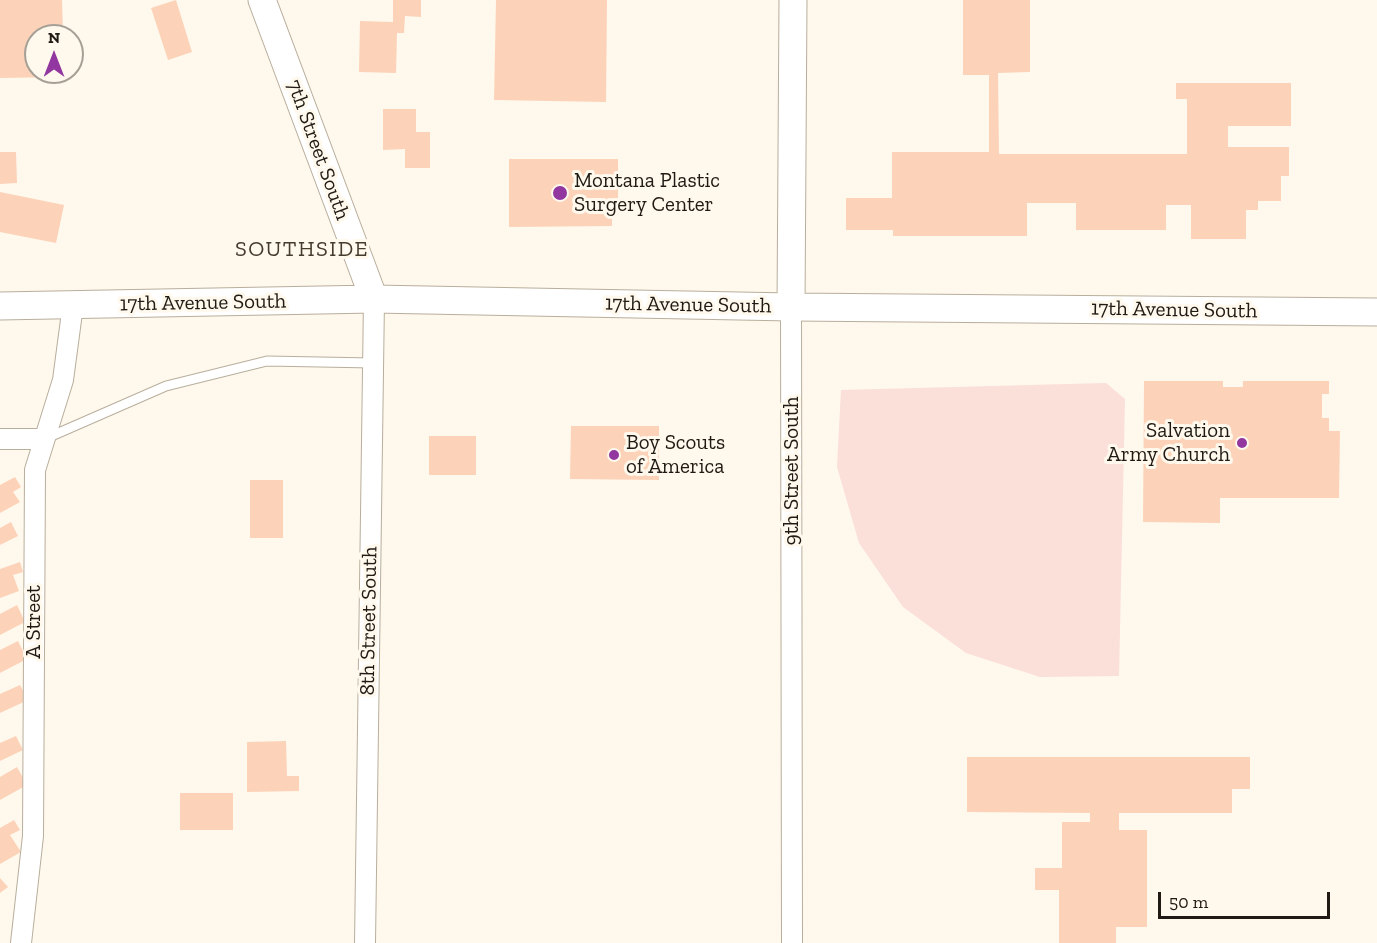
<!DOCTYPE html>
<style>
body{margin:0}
#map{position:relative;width:1377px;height:943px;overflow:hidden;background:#fff8ed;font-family:"Zilla Slab",serif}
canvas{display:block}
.north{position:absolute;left:24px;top:24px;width:60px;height:60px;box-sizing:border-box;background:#fff8ed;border:2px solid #a5a096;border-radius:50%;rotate:0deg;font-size:16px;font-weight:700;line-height:24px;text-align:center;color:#1f1b14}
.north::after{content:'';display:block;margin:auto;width:21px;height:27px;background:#9236a0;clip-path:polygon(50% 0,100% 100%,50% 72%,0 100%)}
.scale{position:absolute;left:1158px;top:892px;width:172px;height:27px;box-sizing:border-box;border:3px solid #1f1b14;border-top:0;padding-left:8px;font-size:18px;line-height:21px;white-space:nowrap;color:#1f1b14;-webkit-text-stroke:4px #fff8ed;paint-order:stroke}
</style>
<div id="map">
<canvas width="1377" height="943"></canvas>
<div class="north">N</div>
<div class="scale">50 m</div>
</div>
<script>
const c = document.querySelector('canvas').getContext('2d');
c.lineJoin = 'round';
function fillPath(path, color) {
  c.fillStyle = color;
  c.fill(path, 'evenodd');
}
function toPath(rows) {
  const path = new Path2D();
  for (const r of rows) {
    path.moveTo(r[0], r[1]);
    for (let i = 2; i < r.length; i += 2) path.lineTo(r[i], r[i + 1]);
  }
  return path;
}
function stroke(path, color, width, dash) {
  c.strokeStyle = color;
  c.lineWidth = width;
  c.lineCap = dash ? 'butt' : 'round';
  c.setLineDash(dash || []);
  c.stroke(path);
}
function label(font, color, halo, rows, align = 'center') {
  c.font = font + ' "Zilla Slab",serif';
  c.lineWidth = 6;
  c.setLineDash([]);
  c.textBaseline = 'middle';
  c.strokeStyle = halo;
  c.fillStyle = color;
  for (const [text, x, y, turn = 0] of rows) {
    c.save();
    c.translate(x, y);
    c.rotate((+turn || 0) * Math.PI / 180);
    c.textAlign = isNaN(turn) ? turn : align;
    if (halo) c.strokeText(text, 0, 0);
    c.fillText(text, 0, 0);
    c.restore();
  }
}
const green = toPath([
 [1106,383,1125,399,1119,676,1040,677,966,653,903,607,859,543,837,467,841,390]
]);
const building = toPath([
 [0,0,62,0,63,36,36,36,36,72,64,72,64,77,0,78],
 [176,0,192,52,168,60,151,8],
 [393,0,421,0,421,17,405,16,404,33,397,33,396,73,359,72,360,21,393,22],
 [496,0,607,0,606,102,494,100],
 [963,0,1030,0,1030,72,998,73,999,154,1187,154,1187,99,1176,99,1176,83,1291,83,1291,126,1228,126,1228,147,1289,147,1289,176,1281,176,1281,201,1258,201,1258,210,1246,210,1246,239,1191,239,1191,205,1166,205,1166,230,1076,230,1076,203,1027,203,1027,236,893,236,893,230,846,230,846,198,892,198,892,152,989,152,989,75,963,75],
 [383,109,416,109,416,132,430,132,430,168,405,168,405,149,383,150],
 [0,152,16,152,17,183,0,184],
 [509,159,618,159,618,215,612,215,612,226,509,227],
 [0,192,64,205,56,243,0,232],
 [1144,381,1223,381,1223,387,1243,387,1243,381,1329,381,1329,394,1322,394,1322,418,1329,418,1329,431,1340,431,1339,498,1220,498,1220,523,1143,522],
 [571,426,659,426,659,480,570,479],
 [429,436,476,436,476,475,429,475],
 [15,477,21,487,13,492,20,502,0,513,0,485],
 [250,480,283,480,283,538,250,538],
 [11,522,18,536,0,545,0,528],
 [20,562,23,572,13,575,19,591,0,598,0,569],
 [17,605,25,622,0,635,0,614],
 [18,641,27,659,0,673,0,650],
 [20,685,28,700,0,713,0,694],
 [16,736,23,750,0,761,0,743],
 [286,741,287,776,299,776,299,791,247,792,247,742],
 [967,757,1250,757,1250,789,1232,789,1232,813,1119,813,1119,830,1147,830,1147,927,1116,927,1116,943,1059,943,1059,890,1035,890,1035,868,1062,868,1062,822,1090,822,1090,813,967,812],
 [17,767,27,785,0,800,0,777],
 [180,793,233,793,233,830,180,830],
 [14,820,20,830,10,835,21,852,0,864,0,828],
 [0,878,8,887,0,893]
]);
const lane = toPath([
 [47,438,166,386,267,361,373,363]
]);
const street = toPath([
 [791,307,792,943],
 [0,439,44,439],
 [21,943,33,836,35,470,63,380,73,305],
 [365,943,374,299]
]);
const secondary = toPath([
 [262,0,374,299],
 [0,306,374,299,791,307,1377,312],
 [791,307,793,0]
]);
const markers = [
 [560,193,8,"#9236a0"],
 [1242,443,6,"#9236a0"],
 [614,455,6,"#9236a0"]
];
const streetNames = [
 ["7th Street South",318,150,70],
 ["17th Avenue South",203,303,-1],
 ["17th Avenue South",688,305,1],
 ["17th Avenue South",1174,310,1],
 ["9th Street South",792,471,-90],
 ["8th Street South",369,621,-89],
 ["A Street",34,622,-90]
];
const poiNames = [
 ["Montana Plastic",574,181],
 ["Surgery Center",574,205],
 ["Salvation",1230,431,"right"],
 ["Army Church",1230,455,"right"],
 ["Boy Scouts",626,443],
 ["of America",626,467]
];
const neighbourhoodNames = [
 ["SOUTHSIDE",302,250]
];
fillPath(green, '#fbdfd9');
fillPath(building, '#fcd3b8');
stroke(lane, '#b8ae9c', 11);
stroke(street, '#b8ae9c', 22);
stroke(secondary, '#b8ae9c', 29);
stroke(lane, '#fff', 9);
stroke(street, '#fff', 20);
stroke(secondary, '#fff', 27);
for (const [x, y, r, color] of markers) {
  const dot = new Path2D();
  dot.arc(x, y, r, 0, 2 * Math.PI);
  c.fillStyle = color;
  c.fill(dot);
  stroke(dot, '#fff8ed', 2);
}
label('21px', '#1f1b14', '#fff8ed', streetNames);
label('21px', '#1f1b14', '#fff8ed', poiNames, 'left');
c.letterSpacing = '1.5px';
label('22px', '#463c2e', '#fff8ed', neighbourhoodNames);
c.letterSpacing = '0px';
</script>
